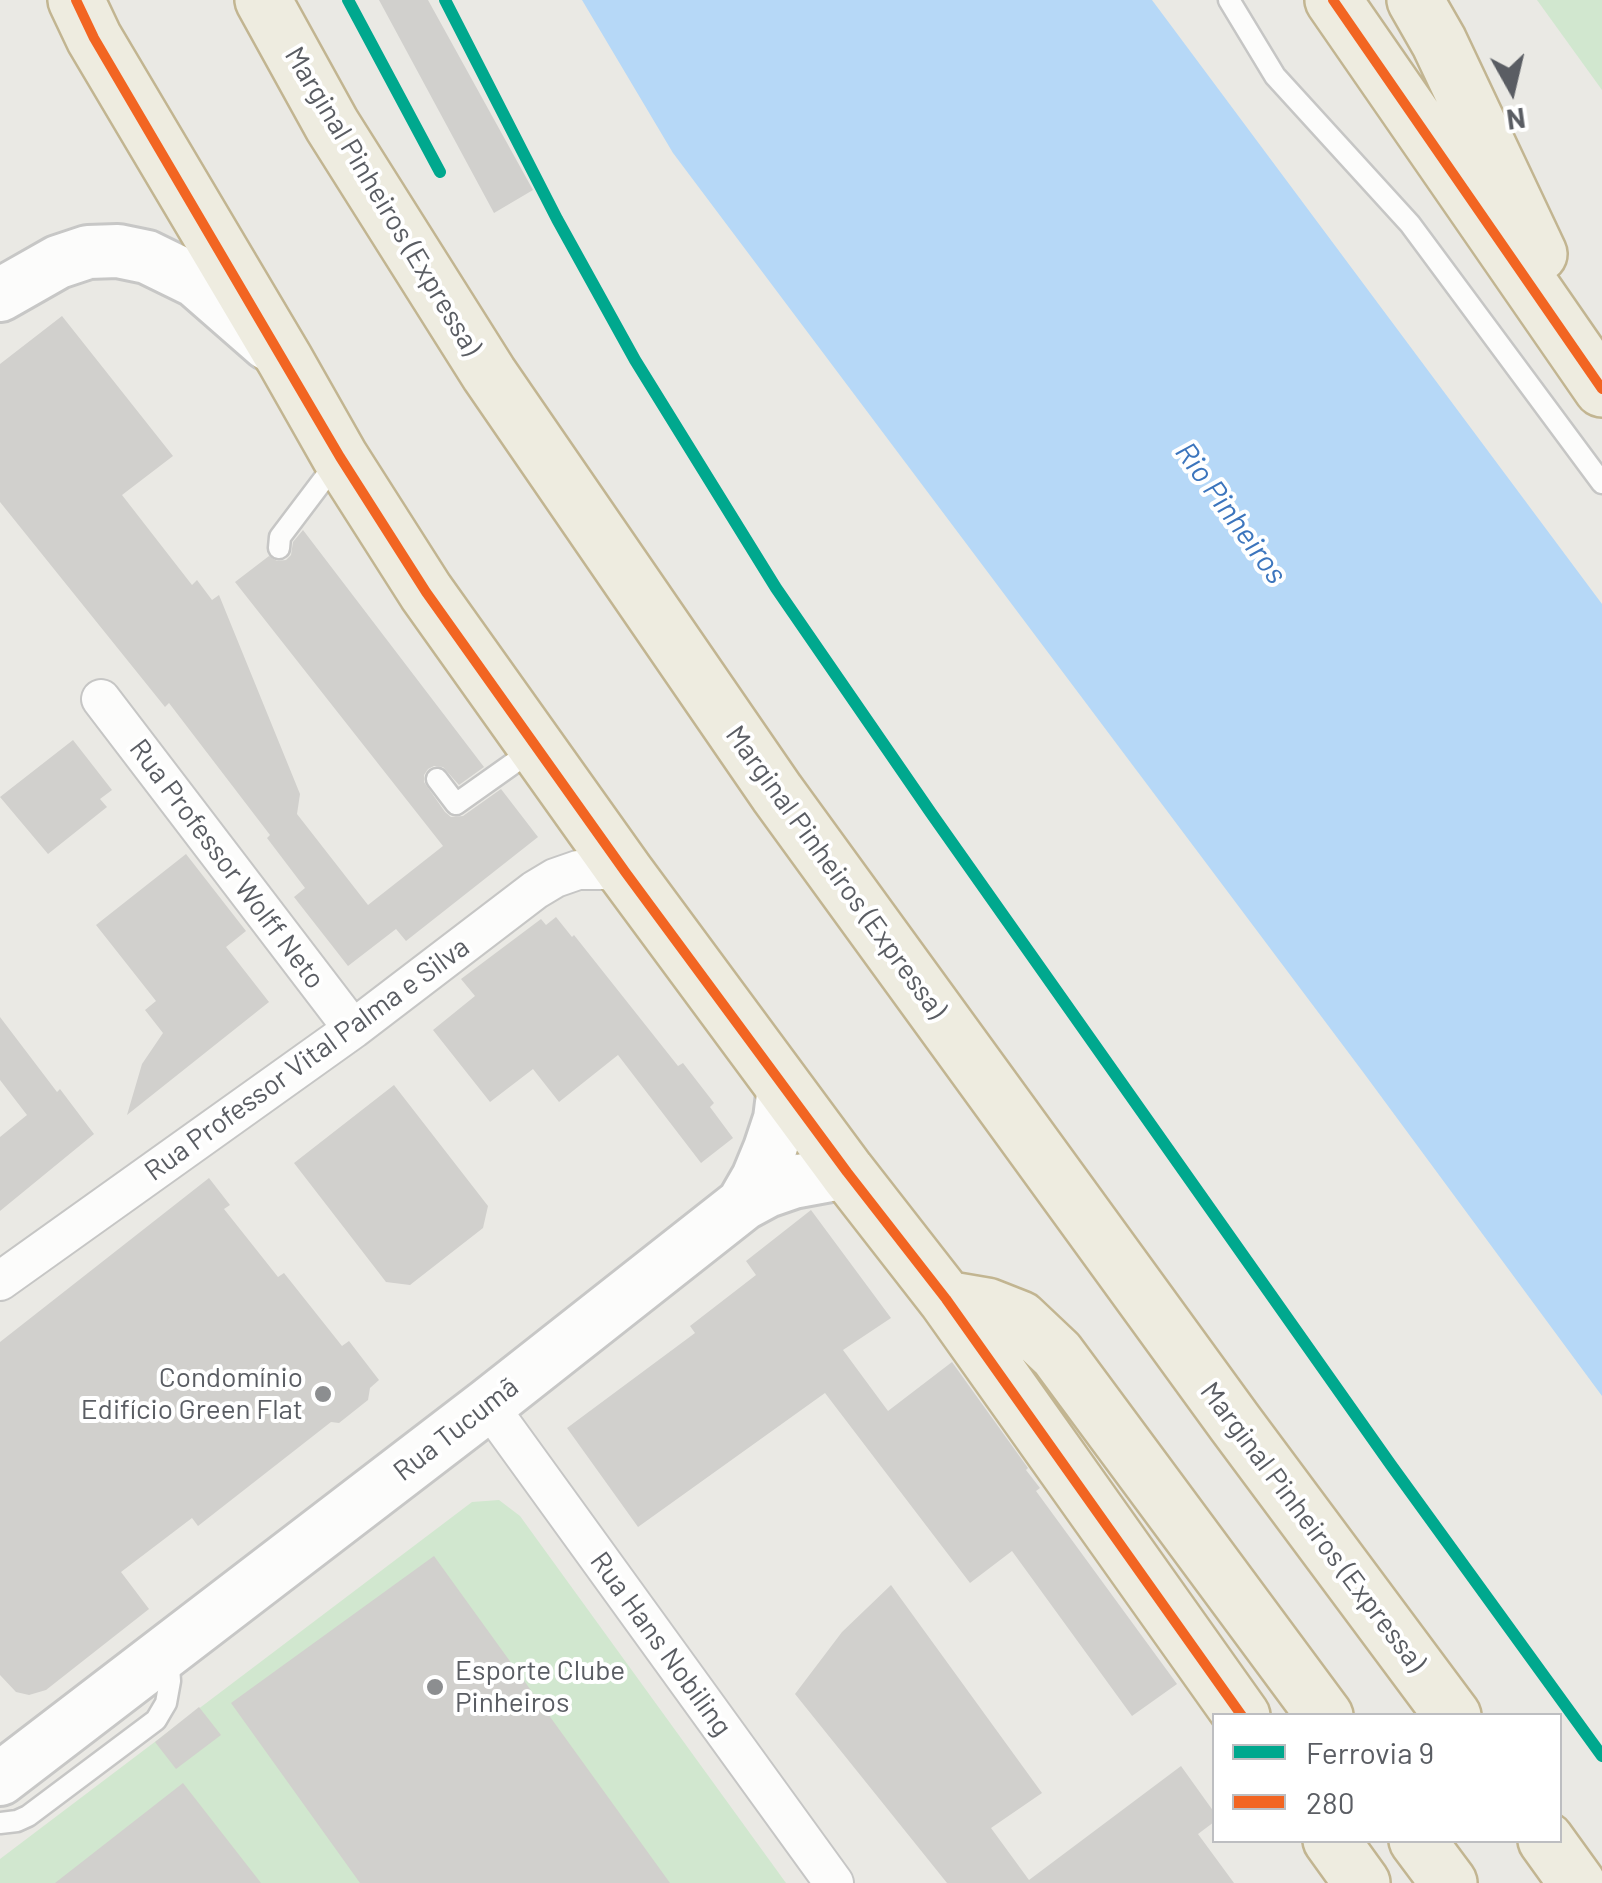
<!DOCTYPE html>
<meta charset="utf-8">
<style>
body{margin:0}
#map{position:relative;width:1602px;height:1883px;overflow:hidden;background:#eae9e4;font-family:Barlow,sans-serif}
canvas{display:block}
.legend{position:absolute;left:1212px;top:1713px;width:350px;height:130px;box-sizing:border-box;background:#fff;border:2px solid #bdbec1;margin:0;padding:12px 18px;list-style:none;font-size:30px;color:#5a5d63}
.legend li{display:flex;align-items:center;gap:20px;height:50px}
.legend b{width:50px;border:2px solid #bdbec1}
.north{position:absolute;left:1462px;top:40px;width:100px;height:100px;-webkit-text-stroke:8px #fff;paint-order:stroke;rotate:172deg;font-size:28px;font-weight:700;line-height:40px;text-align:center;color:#5a5d63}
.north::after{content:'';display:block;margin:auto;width:35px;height:45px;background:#5a5d63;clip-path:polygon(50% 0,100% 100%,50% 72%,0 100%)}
</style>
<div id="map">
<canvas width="1602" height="1883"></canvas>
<ul class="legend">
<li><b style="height:12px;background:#00a88e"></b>Ferrovia 9</li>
<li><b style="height:12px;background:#f26522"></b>280</li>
</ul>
<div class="north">N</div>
</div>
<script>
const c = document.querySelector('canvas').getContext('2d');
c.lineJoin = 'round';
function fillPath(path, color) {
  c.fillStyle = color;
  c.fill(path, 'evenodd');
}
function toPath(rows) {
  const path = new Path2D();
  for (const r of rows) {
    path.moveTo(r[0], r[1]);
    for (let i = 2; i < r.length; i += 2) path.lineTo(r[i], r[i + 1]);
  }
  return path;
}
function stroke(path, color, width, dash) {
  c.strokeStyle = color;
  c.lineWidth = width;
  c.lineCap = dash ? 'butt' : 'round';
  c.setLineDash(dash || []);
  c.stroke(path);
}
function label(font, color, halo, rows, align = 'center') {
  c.font = font + ' Barlow,sans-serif';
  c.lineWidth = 8;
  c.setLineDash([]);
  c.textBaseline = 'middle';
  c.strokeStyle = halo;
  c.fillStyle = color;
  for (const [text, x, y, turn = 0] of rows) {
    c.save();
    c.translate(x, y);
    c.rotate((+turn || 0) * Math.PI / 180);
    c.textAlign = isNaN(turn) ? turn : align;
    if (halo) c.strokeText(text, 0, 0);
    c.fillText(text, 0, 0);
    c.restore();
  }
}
const green = toPath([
 [1537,0,1602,0,1602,90],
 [499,1500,520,1516,786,1883,0,1883,0,1859,472,1502]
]);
const water = toPath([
 [582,0,1152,0,1602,604,1602,1396,1363,1072,673,153]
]);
const building = toPath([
 [379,0,428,0,533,190,494,213],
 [62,316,173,456,122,495,192,585,197,580,212,600,219,595,300,794,297,814,368,905,443,846,235,582,269,556,277,561,286,560,291,555,293,542,303,530,484,767,459,785,443,767,434,766,428,769,424,775,424,782,445,812,451,817,463,816,501,789,538,837,406,941,396,929,348,966,294,897,305,888,267,838,270,835,169,703,165,707,0,502,0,364],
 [73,740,112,790,100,799,107,807,48,854,0,797],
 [186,854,246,931,226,947,269,1002,127,1115,142,1064,163,1033,145,1010,156,1001,96,925],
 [556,917,572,937,574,935,678,1066,683,1063,714,1103,710,1107,733,1138,701,1163,618,1055,559,1102,533,1069,490,1102,433,1030,475,996,461,979,541,919,546,925],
 [0,1017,57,1092,60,1089,94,1134,0,1211,0,1137,27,1115,0,1080],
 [394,1085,488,1206,483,1228,410,1285,386,1282,294,1163],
 [209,1178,230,1205,224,1209,278,1277,284,1273,342,1346,349,1341,379,1380,370,1388,368,1400,339,1423,331,1422,198,1526,192,1518,121,1572,149,1609,46,1690,29,1695,16,1692,0,1675,0,1342],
 [811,1210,891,1318,843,1350,888,1411,952,1362,1028,1468,1026,1470,1040,1488,1036,1491,1177,1684,1132,1716,1012,1551,970,1583,825,1393,638,1527,567,1428,695,1333,690,1326,756,1275,746,1261],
 [434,1556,670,1883,360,1883,231,1703],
 [891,1585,1042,1793,991,1828,1029,1880,1181,1766,1214,1812,1214,1822,1198,1834,1234,1883,947,1883,795,1694,842,1632],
 [199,1707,221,1735,176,1769,155,1742],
 [183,1783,261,1883,55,1883]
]);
const lane = toPath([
 [1229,0,1275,76,1410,224,1602,483],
 [279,548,280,537,339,459],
 [437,779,456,804,535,748],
 [0,1823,17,1821,28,1816,156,1720,166,1703,170,1681,168,1654]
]);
const street = toPath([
 [101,699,353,1029],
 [0,1281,353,1029,535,890,555,878,578,870,603,870,626,873],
 [488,1405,834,1883]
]);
const secondary = toPath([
 [0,295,58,262,88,252,118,251,147,257,196,281,268,344],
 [743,1204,758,1178,770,1149,780,1119,784,1087],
 [0,1779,488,1405,743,1204,767,1191,793,1182,847,1172]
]);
const highway = toPath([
 [76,0,94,38,285,360,340,457,426,592,626,873,847,1172,946,1299,1242,1716],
 [263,0,332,125,489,374,777,793,1235,1423,1453,1716],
 [1333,0,1602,389],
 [1415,0,1439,42,1539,254],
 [946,1299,987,1306,1020,1319,1057,1354,1325,1716],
 [1331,1840,1362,1883],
 [1417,1840,1449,1883],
 [1546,1840,1577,1883]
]);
const bus1 = toPath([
 [76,0,94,38,340,457,426,592,626,873,847,1172,946,1299,1242,1716],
 [1333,0,1602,389]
]);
const rail1 = toPath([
 [348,0,440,172],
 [445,0,557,219,635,360,776,588,931,813,1391,1465,1602,1756]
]);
const markers = [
 [323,1394,10,"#8c8e90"],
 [435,1687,10,"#8c8e90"]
];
const streetNames = [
 ["Marginal Pinheiros (Expressa)",383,201,59],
 ["Rua Professor Wolff Neto",227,864,53],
 ["Marginal Pinheiros (Expressa)",836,872,54],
 ["Rua Professor Vital Palma e Silva",307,1059,-36],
 ["Rua Tucumã",456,1429,-38],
 ["Marginal Pinheiros (Expressa)",1313,1527,53],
 ["Rua Hans Nobiling",661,1644,54]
];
const poiNames = [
 ["Condomínio",303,1378],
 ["Edifício Green Flat",303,1410],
 ["Esporte Clube",455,1671,"left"],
 ["Pinheiros",455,1703,"left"]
];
const waterNames = [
 ["Rio Pinheiros",1231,513,54]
];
fillPath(green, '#d1e7cf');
fillPath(water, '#b6d8f7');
fillPath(building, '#d1d0cd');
stroke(lane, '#c6c6c5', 25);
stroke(street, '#c6c6c5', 42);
stroke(secondary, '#c7c7c6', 58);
stroke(highway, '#c2b591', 60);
stroke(lane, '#fcfcfb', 20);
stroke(street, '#fcfcfb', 38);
stroke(secondary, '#fcfcfb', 52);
stroke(highway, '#eeece0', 55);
stroke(bus1, '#f26522', 10);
stroke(rail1, '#00a88e', 12);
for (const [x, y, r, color] of markers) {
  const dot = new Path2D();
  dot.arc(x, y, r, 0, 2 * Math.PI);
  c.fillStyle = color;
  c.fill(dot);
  stroke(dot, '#fff', 4);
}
label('28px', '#5a5d63', '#fff', streetNames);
label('28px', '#5a5d63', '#fff', poiNames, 'right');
label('italic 30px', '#3c75bd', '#fff', waterNames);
</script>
